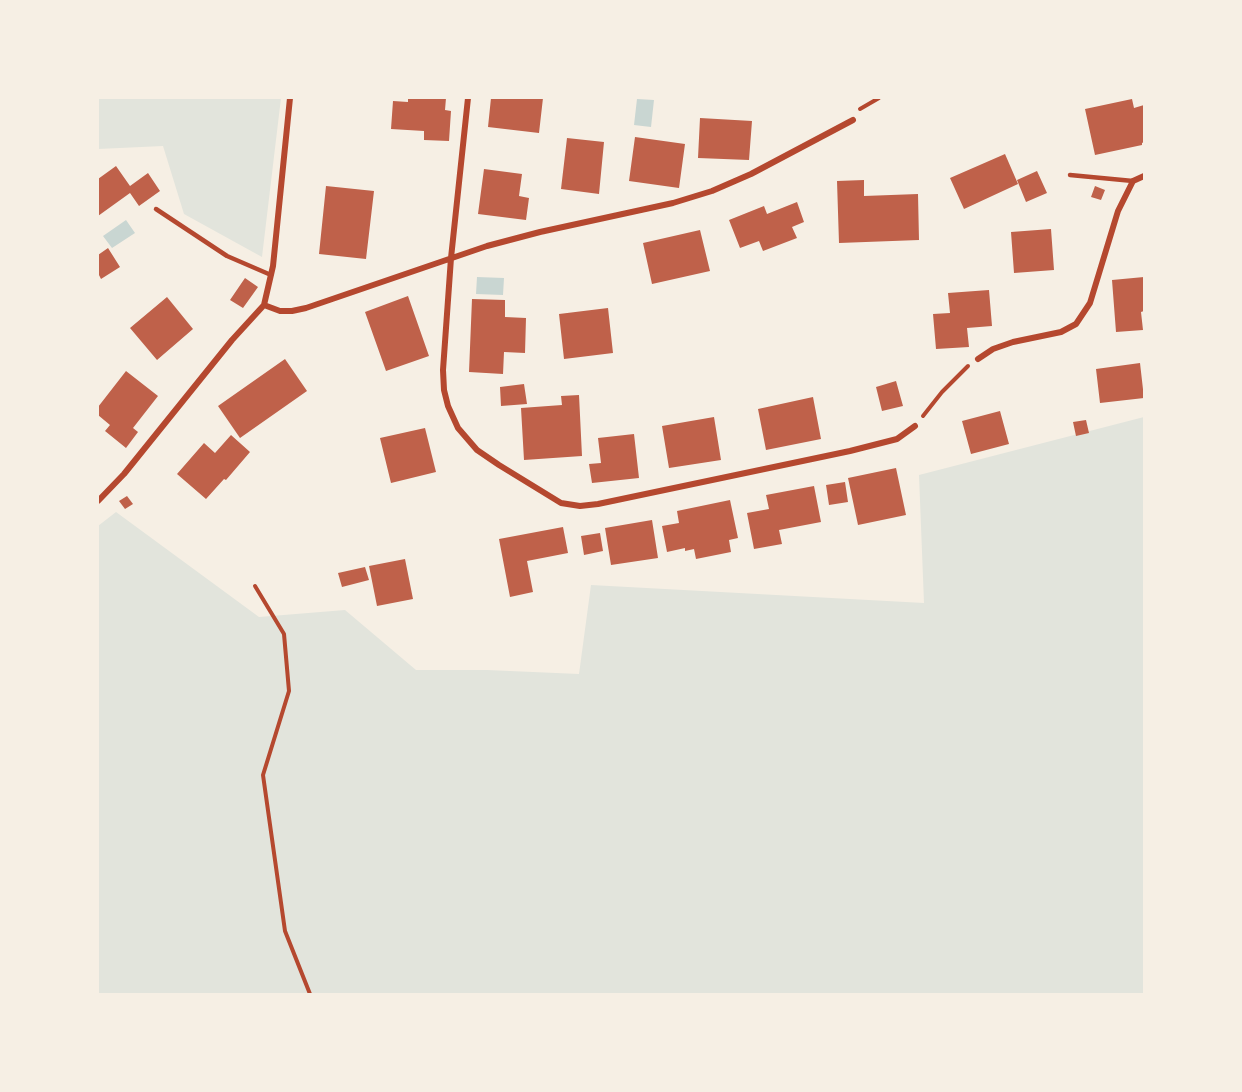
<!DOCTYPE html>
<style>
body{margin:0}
#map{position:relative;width:1242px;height:1092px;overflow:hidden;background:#f6efe4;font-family:"PT Sans",sans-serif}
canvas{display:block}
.frame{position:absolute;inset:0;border:99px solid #f6efe4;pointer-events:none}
</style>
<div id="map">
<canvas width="1242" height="1092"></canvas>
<div class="frame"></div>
</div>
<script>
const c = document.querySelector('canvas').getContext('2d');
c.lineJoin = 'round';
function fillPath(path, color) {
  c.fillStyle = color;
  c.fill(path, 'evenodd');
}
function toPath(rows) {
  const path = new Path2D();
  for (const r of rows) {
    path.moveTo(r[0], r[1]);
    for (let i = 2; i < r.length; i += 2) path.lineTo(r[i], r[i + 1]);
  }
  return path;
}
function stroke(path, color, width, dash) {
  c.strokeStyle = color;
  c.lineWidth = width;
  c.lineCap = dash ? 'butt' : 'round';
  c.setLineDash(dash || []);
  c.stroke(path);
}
const green = toPath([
 [98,98,281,98,262,257,184,214,163,146,98,149],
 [1144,417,1144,994,98,994,98,526,116,512,259,617,345,610,416,670,487,670,579,674,591,585,924,603,919,475]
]);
const water = toPath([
 [637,99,654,100,651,127,634,125],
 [126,220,135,233,112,248,103,236],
 [477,277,504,278,503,295,476,294]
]);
const building = toPath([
 [408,98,446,98,445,110,451,111,449,141,424,140,424,131,391,129,393,101,408,102],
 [491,98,543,98,539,133,488,127],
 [1132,99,1134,108,1144,105,1144,142,1142,143,1142,145,1095,155,1085,109],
 [700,118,752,121,749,160,698,158],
 [635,137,685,144,679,188,629,181],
 [567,138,604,142,599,194,561,189],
 [1005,154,1018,184,964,209,950,178],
 [116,166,130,186,148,173,160,191,139,206,130,193,98,216,98,179],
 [484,169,522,174,519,196,529,198,526,220,478,214],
 [1037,171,1047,193,1026,202,1017,180],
 [864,180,864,196,918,194,919,240,839,243,837,181],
 [326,186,374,191,366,259,319,254],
 [1095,186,1105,190,1101,200,1091,197],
 [797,202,804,222,792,227,797,238,763,251,759,241,740,248,729,220,764,206,767,214],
 [1051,229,1054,270,1014,273,1011,232],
 [700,230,710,271,652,284,643,243],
 [108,248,120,267,101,279,98,273,98,255],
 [1144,277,1144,311,1141,312,1143,330,1116,332,1112,280],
 [245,278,258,287,243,308,230,300],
 [989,290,992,326,967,328,969,347,936,349,933,314,950,313,948,293],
 [408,296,429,356,386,371,365,312],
 [167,297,193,329,157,360,130,328],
 [472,299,505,300,505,317,526,318,525,353,504,352,503,374,469,372],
 [608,308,613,353,564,359,559,314],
 [285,359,307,391,240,438,218,406],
 [1140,363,1144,398,1100,403,1096,369],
 [126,371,158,396,133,428,138,432,126,448,105,431,110,425,98,415,98,407],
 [896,381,903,406,882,411,876,387],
 [524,384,527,404,501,406,500,387],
 [579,395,582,456,524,460,521,408,562,405,561,396],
 [813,397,821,439,766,450,758,409],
 [1000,411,1009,444,971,454,962,421],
 [714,417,721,460,669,468,662,426],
 [1086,420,1089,433,1076,436,1073,422],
 [425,428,436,472,391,483,380,438],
 [634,434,639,478,592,483,589,464,601,463,598,438],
 [231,435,250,452,226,480,224,479,206,499,177,474,204,443,215,453],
 [896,468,906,515,858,525,848,478],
 [845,482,848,502,829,505,826,485],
 [814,486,821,522,779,530,782,544,754,549,747,513,769,509,766,495],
 [127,496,133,504,125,509,119,501],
 [730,500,738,538,729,540,731,552,696,559,694,549,685,551,685,548,667,552,662,526,679,523,677,511],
 [652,520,658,558,611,565,605,528],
 [563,527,568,553,527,561,533,592,510,597,499,539],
 [600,533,603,551,584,555,581,536],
 [405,559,413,599,377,606,369,566],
 [365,567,369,580,342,587,338,573]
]);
const path = toPath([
 [860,109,879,98],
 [923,416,942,392,968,366],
 [255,586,284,634,289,691,263,775,285,931,310,994]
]);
const service = toPath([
 [1070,175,1133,181],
 [156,209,227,256,271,275]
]);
const minor = toPath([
 [468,98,451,258,443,370,444,390,448,406,458,428,477,450,499,465,561,503,580,506,598,504,850,451,897,439,915,426],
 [264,305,280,311,292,311,306,308,487,246,540,232,673,203,712,191,751,174,853,120],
 [978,359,993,349,1013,342,1061,332,1076,324,1090,303,1118,211,1133,181,1144,176],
 [98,501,124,474,232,340,264,305,273,266,290,98]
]);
fillPath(green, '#e2e4dc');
fillPath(water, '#c9d6d2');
fillPath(building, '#bf614a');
stroke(path, '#b5482f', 4);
stroke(service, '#b5482f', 4.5);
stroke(minor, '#b5482f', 6);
</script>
